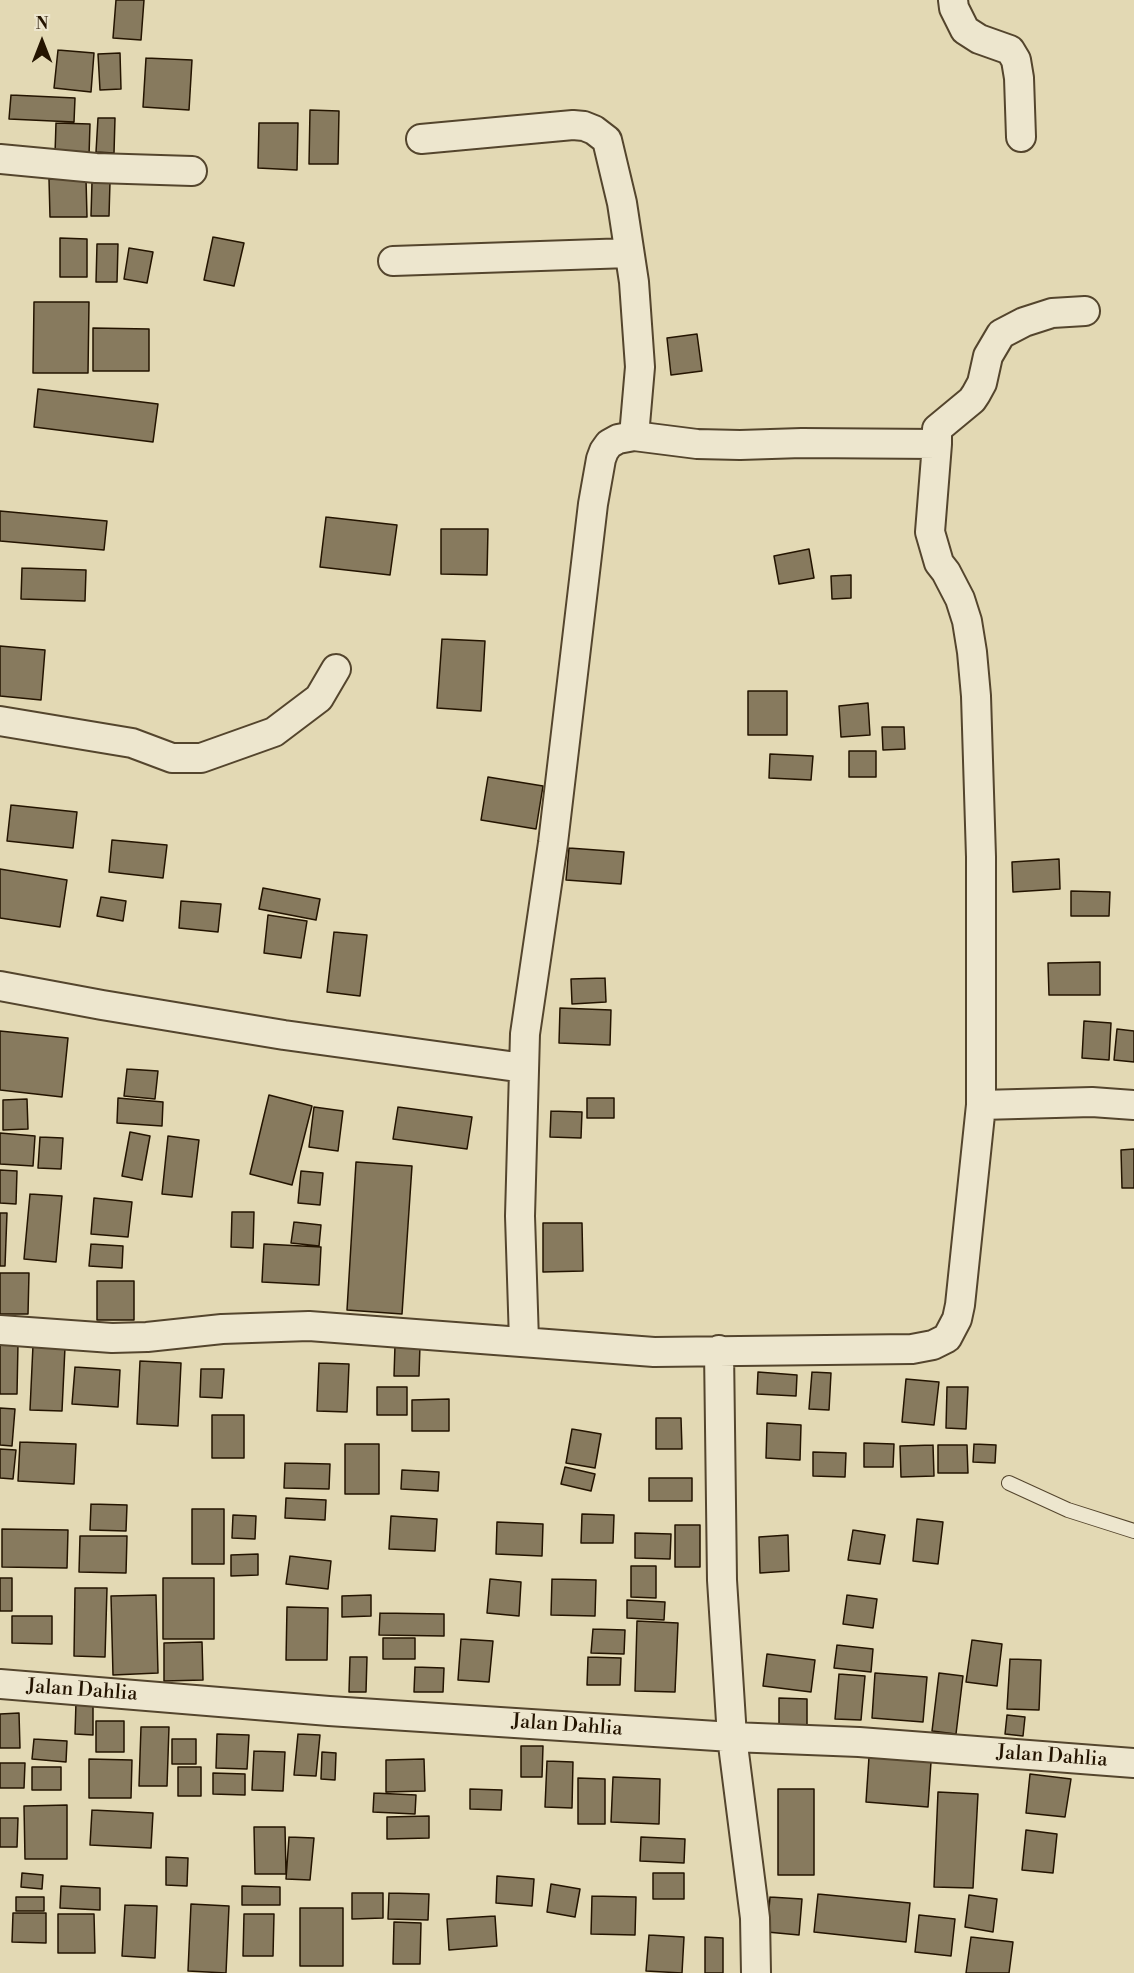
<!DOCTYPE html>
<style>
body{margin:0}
#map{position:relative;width:1134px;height:1973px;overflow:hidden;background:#e3d9b4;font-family:"Libre Bodoni",serif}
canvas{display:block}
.north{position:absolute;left:12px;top:12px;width:60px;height:60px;-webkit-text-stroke:4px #ede6ce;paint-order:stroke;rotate:0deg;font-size:16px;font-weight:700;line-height:24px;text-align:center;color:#241400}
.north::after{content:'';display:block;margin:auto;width:21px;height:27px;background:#241400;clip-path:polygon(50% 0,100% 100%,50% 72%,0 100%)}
</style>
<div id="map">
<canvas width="1134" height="1973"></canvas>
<div class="north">N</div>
</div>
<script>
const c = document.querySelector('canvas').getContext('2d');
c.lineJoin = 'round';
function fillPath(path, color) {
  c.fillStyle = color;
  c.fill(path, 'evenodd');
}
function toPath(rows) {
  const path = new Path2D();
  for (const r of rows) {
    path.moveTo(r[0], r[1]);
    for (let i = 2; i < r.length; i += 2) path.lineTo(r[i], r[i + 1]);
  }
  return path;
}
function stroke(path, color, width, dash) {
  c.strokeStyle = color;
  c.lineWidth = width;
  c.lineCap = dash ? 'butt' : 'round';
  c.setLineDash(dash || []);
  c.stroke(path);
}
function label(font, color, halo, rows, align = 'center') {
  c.font = font + ' "Libre Bodoni",serif';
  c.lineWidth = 5;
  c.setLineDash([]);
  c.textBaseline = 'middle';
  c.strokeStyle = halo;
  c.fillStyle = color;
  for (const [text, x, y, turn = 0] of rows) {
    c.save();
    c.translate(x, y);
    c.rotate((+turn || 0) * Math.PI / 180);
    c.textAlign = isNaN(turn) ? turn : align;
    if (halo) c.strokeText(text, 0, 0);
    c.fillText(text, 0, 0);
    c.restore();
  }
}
const building = toPath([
 [116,0,144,0,141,40,113,38,116,0],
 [58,50,94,53,91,92,54,88,58,50],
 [120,53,121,89,100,90,98,54,120,53],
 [146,58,192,60,189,110,143,107,146,58],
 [11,95,75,98,74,122,9,119,11,95],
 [310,110,339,111,338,164,309,164,310,110],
 [98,118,115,118,114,153,96,152,98,118],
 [56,123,90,124,89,156,55,154,56,123],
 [259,123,298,123,297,170,258,168,259,123],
 [49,179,86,179,87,217,50,217,49,179],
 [92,182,110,182,109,216,91,216,92,182],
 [213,237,244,243,234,286,204,280,213,237],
 [60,238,87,239,87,277,60,277,60,238],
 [97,244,118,244,117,282,96,282,97,244],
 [129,248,153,252,147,283,124,279,129,248],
 [34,302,89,302,88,373,33,373,34,302],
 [93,328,149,329,149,371,93,371,93,328],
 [697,334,702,371,671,375,667,338,697,334],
 [38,389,158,404,153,442,34,427,38,389],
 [0,511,107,521,104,550,0,541,0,511],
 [326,517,397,525,390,575,320,567,326,517],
 [441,529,488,529,487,575,441,574,441,529],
 [809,549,814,578,779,584,774,556,809,549],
 [22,568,86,570,85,601,21,599,22,568],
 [851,575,851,598,832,599,831,576,851,575],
 [442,639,485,641,481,711,437,708,442,639],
 [0,646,45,650,41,700,0,696,0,646],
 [748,691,787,691,787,735,748,735,748,691],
 [868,703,870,735,841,737,839,706,868,703],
 [882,727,904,727,905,749,883,750,882,727],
 [849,751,876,751,876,777,849,777,849,751],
 [770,754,813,756,811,780,769,778,770,754],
 [488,777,543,786,536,829,481,820,488,777],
 [11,805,77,812,73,848,7,841,11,805],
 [112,840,167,845,163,878,109,872,112,840],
 [569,848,624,852,621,884,566,880,569,848],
 [1059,859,1060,889,1013,892,1012,862,1059,859],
 [0,869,67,880,60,927,0,918,0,869],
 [263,888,320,899,316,920,259,909,263,888],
 [1071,891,1110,892,1109,916,1071,916,1071,891],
 [101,897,126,901,123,921,97,916,101,897],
 [181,901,221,904,218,932,179,928,181,901],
 [268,915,307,921,301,958,264,953,268,915],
 [334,932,367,935,360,996,327,992,334,932],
 [1100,962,1100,995,1049,995,1048,963,1100,962],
 [605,978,606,1002,572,1004,571,979,605,978],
 [560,1008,611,1010,610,1045,559,1043,560,1008],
 [1084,1021,1111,1023,1109,1060,1082,1058,1084,1021],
 [1117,1029,1134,1031,1134,1062,1114,1060,1117,1029],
 [0,1031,68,1038,62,1097,0,1090,0,1031],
 [127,1069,158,1071,155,1099,124,1096,127,1069],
 [269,1095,312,1106,292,1185,250,1174,269,1095],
 [118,1098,163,1102,162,1126,117,1123,118,1098],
 [587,1098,614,1098,614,1118,587,1118,587,1098],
 [27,1099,28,1129,3,1130,3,1100,27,1099],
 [314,1107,343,1111,338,1151,309,1147,314,1107],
 [398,1107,472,1117,467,1149,393,1139,398,1107],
 [551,1111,582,1112,581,1138,550,1137,551,1111],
 [130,1132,150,1136,142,1180,122,1176,130,1132],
 [0,1133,35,1136,33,1166,0,1164,0,1133],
 [168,1136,199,1140,192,1197,162,1194,168,1136],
 [40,1137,63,1138,61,1169,38,1168,40,1137],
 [1134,1149,1134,1188,1122,1188,1121,1150,1134,1149],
 [356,1162,412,1166,402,1314,347,1310,356,1162],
 [0,1170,17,1171,16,1204,0,1203,0,1170],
 [301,1171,323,1173,320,1205,298,1203,301,1171],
 [30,1194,62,1196,56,1262,24,1259,30,1194],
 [94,1198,132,1202,128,1237,91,1234,94,1198],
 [232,1212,254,1212,253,1248,231,1247,232,1212],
 [0,1213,7,1213,5,1266,0,1266,0,1213],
 [294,1222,321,1225,319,1246,291,1243,294,1222],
 [543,1223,582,1223,583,1271,543,1272,543,1223],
 [91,1244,123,1246,122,1268,89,1266,91,1244],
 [264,1244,321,1247,319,1285,262,1282,264,1244],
 [0,1273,29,1273,28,1314,0,1314,0,1273],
 [97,1281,134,1281,134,1320,97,1320,97,1281],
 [0,1342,18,1343,17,1394,0,1394,0,1342],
 [33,1345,65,1347,62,1411,30,1410,33,1345],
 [395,1345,420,1345,419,1376,394,1376,395,1345],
 [140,1361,181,1363,178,1426,137,1424,140,1361],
 [319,1363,349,1364,347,1412,317,1411,319,1363],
 [75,1367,120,1370,118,1407,72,1404,75,1367],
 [201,1369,224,1369,222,1398,200,1397,201,1369],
 [758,1372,797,1375,796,1396,757,1394,758,1372],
 [812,1372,831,1373,829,1410,809,1409,812,1372],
 [906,1379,939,1382,934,1425,902,1422,906,1379],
 [377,1387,407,1387,407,1415,377,1415,377,1387],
 [947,1387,968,1387,966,1429,946,1428,947,1387],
 [449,1399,449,1431,412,1431,412,1400,449,1399],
 [0,1408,15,1409,12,1446,0,1445,0,1408],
 [212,1415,244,1415,244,1458,212,1458,212,1415],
 [656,1418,681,1418,682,1449,656,1449,656,1418],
 [767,1423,801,1425,800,1460,766,1458,767,1423],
 [572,1429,601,1434,595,1468,566,1463,572,1429],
 [20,1442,76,1444,74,1484,18,1481,20,1442],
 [864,1443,894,1444,893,1467,864,1467,864,1443],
 [345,1444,379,1444,379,1494,345,1494,345,1444],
 [974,1444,996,1445,995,1463,973,1462,974,1444],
 [933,1445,934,1476,901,1477,900,1446,933,1445],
 [938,1445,967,1445,968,1473,938,1473,938,1445],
 [0,1449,16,1450,13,1479,0,1478,0,1449],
 [813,1452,846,1453,845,1477,813,1476,813,1452],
 [285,1463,330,1464,329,1489,284,1488,285,1463],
 [565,1467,595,1474,591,1491,561,1484,565,1467],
 [402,1470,439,1472,438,1491,401,1489,402,1470],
 [649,1478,692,1478,692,1501,649,1501,649,1478],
 [286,1498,326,1500,325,1520,285,1518,286,1498],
 [91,1504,127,1505,126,1531,90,1530,91,1504],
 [192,1509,224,1509,224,1564,192,1564,192,1509],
 [582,1514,614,1515,613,1543,581,1543,582,1514],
 [233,1515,256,1516,255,1539,232,1538,233,1515],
 [391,1516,437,1519,435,1551,389,1549,391,1516],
 [917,1519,943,1522,938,1564,913,1561,917,1519],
 [497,1522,543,1524,542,1556,496,1554,497,1522],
 [675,1525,700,1525,700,1567,675,1567,675,1525],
 [2,1529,68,1530,67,1568,2,1567,2,1529],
 [853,1530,885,1535,880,1564,848,1560,853,1530],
 [635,1533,671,1534,670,1559,635,1558,635,1533],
 [788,1535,789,1571,760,1573,759,1537,788,1535],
 [80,1536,127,1536,126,1573,79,1572,80,1536],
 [258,1554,258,1575,231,1576,231,1555,258,1554],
 [290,1556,331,1561,328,1589,286,1584,290,1556],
 [631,1566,656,1566,656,1598,631,1597,631,1566],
 [0,1578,12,1578,12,1611,0,1611,0,1578],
 [163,1578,214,1578,214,1639,163,1639,163,1578],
 [490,1579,521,1582,519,1616,487,1613,490,1579],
 [552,1579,596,1580,595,1616,551,1615,552,1579],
 [75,1588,107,1588,105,1657,74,1656,75,1588],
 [156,1595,158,1673,113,1675,111,1596,156,1595],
 [371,1595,371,1616,342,1617,342,1596,371,1595],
 [847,1595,877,1599,873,1628,843,1624,847,1595],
 [627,1600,665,1602,664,1620,627,1618,627,1600],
 [287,1607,328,1608,327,1660,286,1660,287,1607],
 [380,1613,444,1614,444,1636,379,1635,380,1613],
 [12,1616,52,1616,52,1644,12,1643,12,1616],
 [637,1621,678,1623,675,1692,635,1691,637,1621],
 [593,1629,625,1630,624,1654,591,1653,593,1629],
 [383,1638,415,1638,415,1659,383,1659,383,1638],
 [461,1639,493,1641,489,1682,458,1680,461,1639],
 [972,1640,1002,1644,997,1686,966,1682,972,1640],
 [202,1642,203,1680,164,1681,164,1643,202,1642],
 [837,1645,873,1649,871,1672,834,1668,837,1645],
 [767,1654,815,1660,811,1692,763,1686,767,1654],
 [350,1657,367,1657,366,1692,349,1692,350,1657],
 [588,1657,621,1658,620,1685,587,1685,588,1657],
 [1010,1659,1041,1660,1039,1710,1007,1709,1010,1659],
 [415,1667,444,1668,443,1692,414,1692,415,1667],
 [875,1673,927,1677,923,1722,872,1718,875,1673],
 [939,1673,963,1676,956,1734,932,1731,939,1673],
 [839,1674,865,1676,861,1720,835,1719,839,1674],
 [779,1698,807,1699,807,1731,779,1731,779,1698],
 [76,1702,93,1702,93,1735,75,1734,76,1702],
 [19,1713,20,1748,0,1748,0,1714,19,1713],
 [1007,1715,1025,1717,1023,1736,1005,1734,1007,1715],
 [96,1721,124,1721,124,1752,96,1752,96,1721],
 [141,1727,169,1727,167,1786,139,1786,141,1727],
 [217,1734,249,1735,247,1769,216,1768,217,1734],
 [298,1734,320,1735,316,1776,294,1775,298,1734],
 [34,1739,67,1741,66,1762,32,1759,34,1739],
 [172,1739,196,1739,196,1764,172,1764,172,1739],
 [521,1746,543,1746,542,1777,521,1777,521,1746],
 [254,1751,285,1752,283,1791,252,1790,254,1751],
 [322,1752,336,1753,335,1780,321,1779,322,1752],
 [869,1757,931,1762,928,1807,866,1802,869,1757],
 [89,1759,132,1760,131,1798,89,1798,89,1759],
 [424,1759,425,1791,386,1792,386,1760,424,1759],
 [547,1761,573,1762,572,1808,545,1807,547,1761],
 [0,1763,25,1763,24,1788,0,1788,0,1763],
 [32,1767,61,1767,61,1790,32,1790,32,1767],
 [178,1767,201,1767,201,1796,178,1796,178,1767],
 [213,1773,245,1774,245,1795,213,1794,213,1773],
 [1030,1774,1071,1779,1065,1817,1026,1813,1030,1774],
 [613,1777,660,1779,659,1824,611,1822,613,1777],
 [578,1778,605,1779,605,1824,578,1824,578,1778],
 [470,1789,502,1790,501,1810,470,1809,470,1789],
 [778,1789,814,1789,814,1875,778,1875,778,1789],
 [938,1792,978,1794,973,1888,934,1887,938,1792],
 [374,1793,416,1795,415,1814,373,1812,374,1793],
 [67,1805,67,1859,25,1859,24,1806,67,1805],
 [92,1810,153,1813,151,1848,90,1845,92,1810],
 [429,1816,429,1838,387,1839,387,1817,429,1816],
 [0,1818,18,1818,17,1847,0,1847,0,1818],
 [254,1827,285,1827,286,1874,255,1874,254,1827],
 [1026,1830,1057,1834,1053,1873,1022,1870,1026,1830],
 [289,1837,314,1838,310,1880,286,1879,289,1837],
 [641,1837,685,1839,684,1863,640,1861,641,1837],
 [166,1857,188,1858,187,1886,166,1885,166,1857],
 [22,1873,43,1875,42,1889,21,1887,22,1873],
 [653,1873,684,1873,684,1899,653,1899,653,1873],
 [497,1876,534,1879,532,1906,496,1903,497,1876],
 [551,1884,580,1889,575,1917,547,1912,551,1884],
 [61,1886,100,1888,100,1910,60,1908,61,1886],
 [242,1886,280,1887,280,1905,242,1905,242,1886],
 [352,1893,383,1893,383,1918,352,1919,352,1893],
 [389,1893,429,1894,428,1920,388,1919,389,1893],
 [818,1894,910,1903,906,1942,814,1932,818,1894],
 [969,1895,997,1899,993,1932,965,1927,969,1895],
 [592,1896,636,1897,635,1935,591,1934,592,1896],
 [16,1897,44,1897,44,1911,16,1911,16,1897],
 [770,1897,802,1899,799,1935,767,1932,770,1897],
 [191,1904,229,1906,226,1973,188,1971,191,1904],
 [125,1905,157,1906,155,1958,122,1956,125,1905],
 [300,1908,343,1908,343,1966,300,1966,300,1908],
 [13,1913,46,1913,46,1943,12,1942,13,1913],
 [58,1914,94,1914,95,1953,58,1953,58,1914],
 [244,1914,274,1914,273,1956,243,1956,244,1914],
 [919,1915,955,1919,951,1956,915,1952,919,1915],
 [495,1916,497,1946,449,1950,447,1919,495,1916],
 [394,1922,421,1923,420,1964,393,1964,394,1922],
 [649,1935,684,1937,682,1973,646,1971,649,1935],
 [705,1937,723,1938,723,1973,705,1973,705,1937],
 [971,1937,1013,1942,1009,1973,966,1973,971,1937]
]);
const lane = toPath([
 [1009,1483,1068,1510,1134,1531]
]);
const street = toPath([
 [953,0,954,8,965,30,979,39,1010,50,1016,60,1019,78,1021,137],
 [421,139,573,125,584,126,594,130,607,140,622,203,634,282,640,367,634,436],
 [0,159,96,168,192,171],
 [393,261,629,253],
 [937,444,937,429,972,400,976,394,982,383,988,356,1001,334,1024,322,1052,313,1085,311],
 [0,721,132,743,172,758,201,758,274,732,319,698,336,669],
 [0,986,102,1005,284,1035,524,1068],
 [981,1105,1092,1102,1134,1105],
 [0,1330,112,1338,147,1337,222,1329,309,1326,654,1352,912,1349,933,1345,947,1338,957,1319,960,1305,981,1105,981,857,976,696,972,652,967,621,960,599,946,572,939,563,930,532,937,444,802,443,740,445,697,444,634,436,618,439,609,444,604,451,601,459,593,504,553,843,525,1034,520,1216,524,1341],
 [719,1350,722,1580,732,1737,755,1918,756,1973],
 [0,1684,329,1711,732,1737,859,1742,1134,1763]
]);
const streetNames = [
 ["Jalan Dahlia",82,1691,4],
 ["Jalan Dahlia",567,1726,4],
 ["Jalan Dahlia",1052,1757,4]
];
fillPath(building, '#877a5e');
stroke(building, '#241400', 1.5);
stroke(lane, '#54452d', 16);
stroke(street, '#54452d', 32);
stroke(lane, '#ede6ce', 14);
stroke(street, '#ede6ce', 28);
label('20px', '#241400', '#ede6ce', streetNames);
</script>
